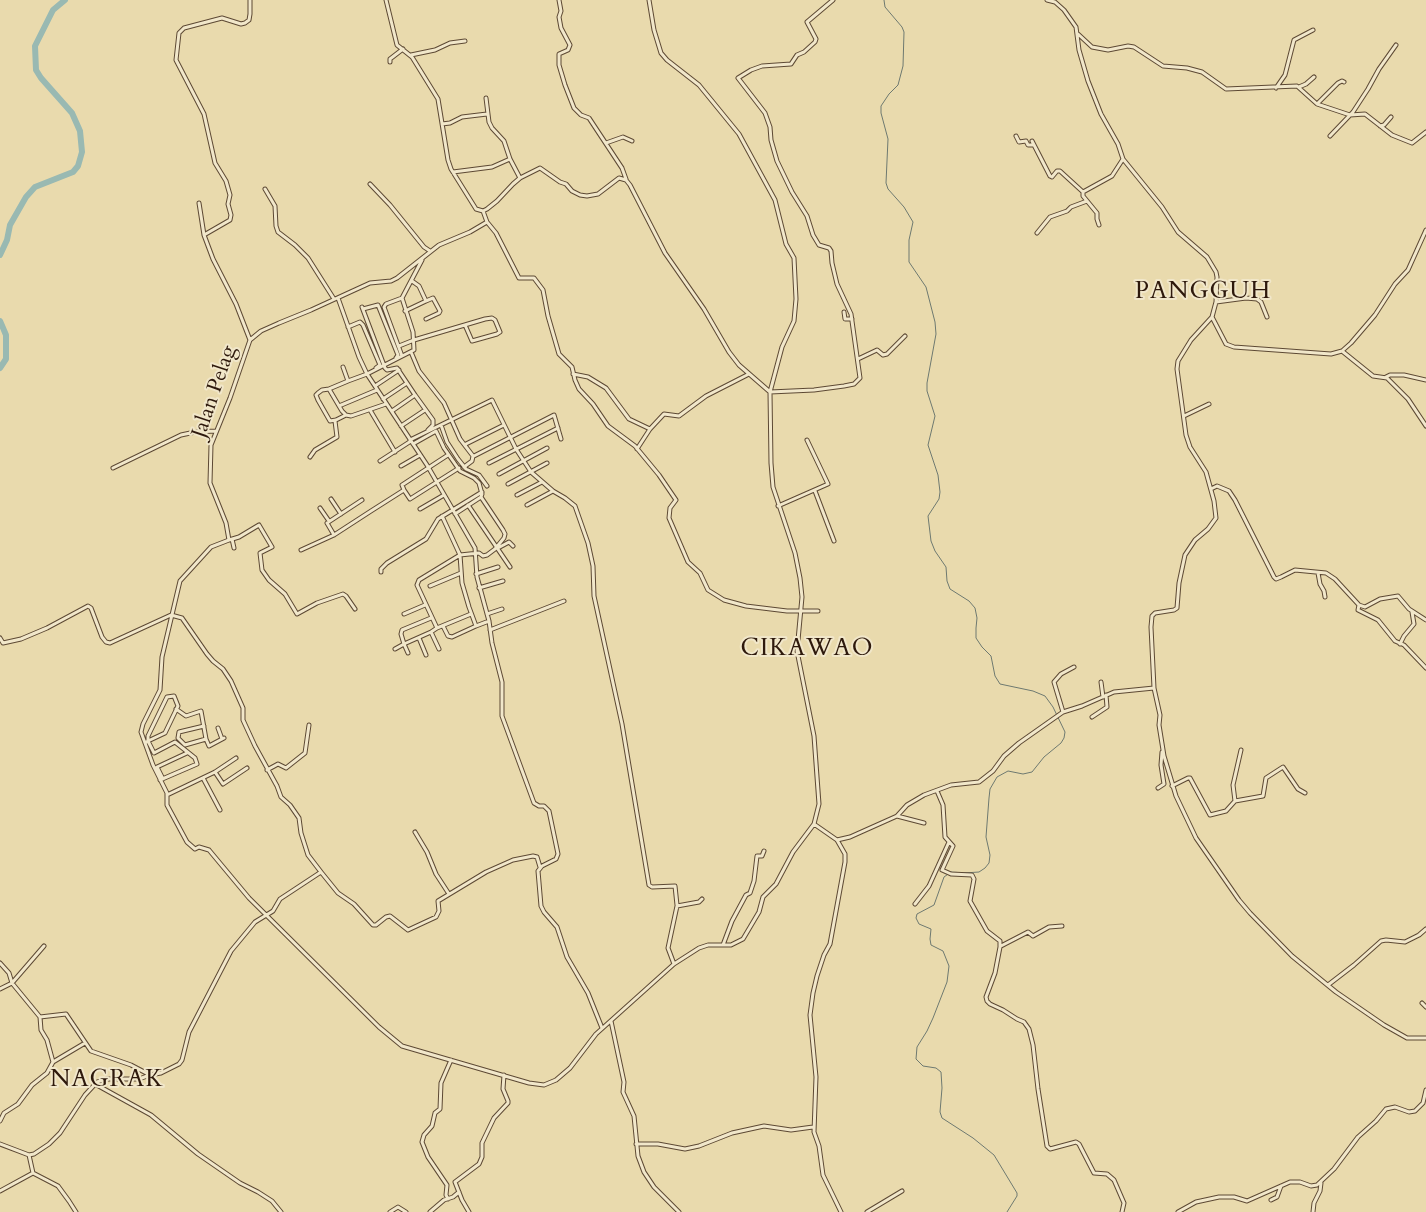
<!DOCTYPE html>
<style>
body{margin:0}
canvas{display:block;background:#e9daad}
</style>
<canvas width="1426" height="1212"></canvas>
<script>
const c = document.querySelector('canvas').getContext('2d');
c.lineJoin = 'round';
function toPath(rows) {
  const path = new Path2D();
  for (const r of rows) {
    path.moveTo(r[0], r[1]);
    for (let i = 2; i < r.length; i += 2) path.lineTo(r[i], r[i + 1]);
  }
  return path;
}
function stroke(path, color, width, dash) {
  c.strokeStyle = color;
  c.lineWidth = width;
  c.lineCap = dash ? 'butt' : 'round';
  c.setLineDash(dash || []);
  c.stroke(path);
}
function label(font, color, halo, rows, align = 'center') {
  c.font = font + ' Cardo,serif';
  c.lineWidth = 4;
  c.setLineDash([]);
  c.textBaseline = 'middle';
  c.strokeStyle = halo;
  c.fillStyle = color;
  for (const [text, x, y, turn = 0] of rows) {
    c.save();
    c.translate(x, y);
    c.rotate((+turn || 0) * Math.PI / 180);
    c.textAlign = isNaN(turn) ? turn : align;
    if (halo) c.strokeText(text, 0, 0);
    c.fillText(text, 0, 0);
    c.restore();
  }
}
const stream = toPath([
 [884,0,885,7,902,27,904,32,903,66,898,85,889,94,881,106,881,113,888,139,886,183,888,189,904,207,913,222,909,240,909,262,926,287,935,322,936,334,927,383,927,391,935,416,928,445,938,475,940,492,939,499,928,516,931,541,935,551,946,567,947,581,950,589,969,601,975,608,977,618,976,628,976,638,982,647,991,656,995,676,1000,684,1033,691,1045,696,1053,707,1065,732,1064,738,1061,743,1044,757,1032,772,1023,774,1008,771,997,777,990,789,989,798,986,837,990,855,989,863,985,868,979,872,964,873,951,872,944,877,934,905,917,914,916,918,919,924,931,929,930,939,931,945,943,951,949,966,947,982,933,1018,927,1031,917,1047,916,1059,923,1066,936,1068,941,1072,942,1088,940,1112,942,1118,973,1138,994,1155,1017,1193,1017,1196,1007,1212]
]);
const river = toPath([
 [0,255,7,240,10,225,26,197,35,187,73,172,78,166,82,152,80,131,72,113,41,78,36,70,35,46,53,10,65,0],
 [0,321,6,335,6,359,0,368]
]);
const street = toPath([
 [386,0,397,45,412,57,438,99,448,160,451,169,476,209,483,211,487,209,497,201,513,184,520,178,540,168,560,182,566,184,572,191,580,195,587,196,598,194,619,178,626,180,630,185,665,253,704,309,729,352,739,365,770,392,771,463,773,487,795,553,800,578,802,597,797,651,814,736,819,804,814,824,793,852,776,884,763,897,759,912,743,939,731,945,708,945,699,948,674,964,596,1034,570,1068,556,1080,544,1085,529,1083,402,1046,379,1027,249,898,209,850,199,847,195,849,187,842,167,805,167,793,153,765,141,732,143,724,160,690,162,657,180,581,211,547,229,540,226,523,210,483,211,445,230,398,250,340,261,331,279,323,311,310,370,283,391,281,397,278,439,245,470,232,487,222,483,211],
 [559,0,561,11,559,17,561,28,570,45,568,50,559,54,559,65,565,85,574,108,581,115,589,118,622,168,626,179],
 [649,0,654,30,661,53,667,60,699,85,739,134,775,200,786,244,794,258,796,299,794,321,782,347,770,392,814,390,844,386,854,384,860,378,851,314,837,284,832,263,831,251,829,248,819,245,813,235,807,216,792,192,777,161,771,140,770,127,765,113,738,78,751,70,762,66,791,64,797,55,804,52,815,42,816,39,807,22,833,0],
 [1047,0,1055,2,1064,10,1076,27,1079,50,1088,81,1101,114,1118,144,1123,159,1162,207,1178,232,1207,257,1216,272,1217,277,1216,302,1212,317,1191,340,1178,361,1177,369,1186,435,1190,447,1206,472,1214,501,1216,518,1208,529,1195,540,1185,555,1179,583,1177,608,1174,610,1155,613,1152,616,1151,627,1154,688,1160,715,1159,725,1164,756,1176,796,1196,838,1239,900,1250,913,1292,956,1336,992,1384,1025,1407,1038,1426,1038],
 [1078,34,1092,47,1108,50,1128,46,1134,47,1163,66,1187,68,1202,72,1226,89,1297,86,1317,104,1350,115,1365,114,1392,135,1412,143,1426,132],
 [411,55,435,50,450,43,465,41],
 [390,62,390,59,403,49],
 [1299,87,1306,84,1314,77],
 [1276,88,1285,75,1294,40,1313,30],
 [486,98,489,122,492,128,504,141,510,159,520,178],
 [1318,103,1338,83,1342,81,1344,82],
 [442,124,450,123,462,117,487,114],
 [1380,126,1384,125,1391,117],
 [1016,136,1019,142,1026,141,1028,145,1034,145],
 [1330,136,1353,112,1368,89,1379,69,1396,45],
 [1032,141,1050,176,1052,177,1057,171,1060,171,1083,192,1112,176,1123,159],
 [606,143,623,137,632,141],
 [453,172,492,167,510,159],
 [370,184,390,205,424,247,430,251],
 [265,189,275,206,276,226,278,232,295,245,308,258,334,299],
 [1083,192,1083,196,1097,213,1097,219,1099,225],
 [199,203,204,235,213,259,236,304,250,340],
 [487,222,496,233,519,278,534,278,543,290,548,316,559,354,572,367,575,380,579,389,593,404,608,426,635,446,659,475,676,500,670,508,669,518,688,562,700,573,708,590,724,600,746,606,787,611,818,611],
 [1037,233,1050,217,1067,211,1071,207,1087,201],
 [204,235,230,220,231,215,228,204,230,195,226,181,215,163,204,114,176,60,179,33,184,28,222,18,241,24,245,23,249,20,250,14,250,0],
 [338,298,359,357,367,374,427,465,475,548,477,577,489,621,492,643,502,682,502,716,534,803,539,806,544,806,549,811,558,854,556,859,542,866,538,871,541,906,544,912,557,927,567,957,588,993,602,1028],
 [402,298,386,304,384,307,402,356],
 [426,301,433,298,440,311,439,313,426,319],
 [1216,302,1246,298,1257,299,1261,302,1267,317],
 [362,307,385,368,387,370,397,368,415,395],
 [363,309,378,305,398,355,396,358],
 [405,311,426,301,419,286,412,281],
 [844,312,845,319,852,319],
 [1212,317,1226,344,1234,347,1331,354,1342,351,1351,343,1375,315,1395,284,1408,270,1426,230],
 [348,327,360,322,363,325,380,365,376,368],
 [399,346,414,340,485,319,492,318,495,320,500,332,497,334,472,341,465,325],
 [1342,351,1373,376,1387,378,1408,399,1426,426],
 [411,352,419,371,444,403,460,439,473,456,472,461,464,467],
 [858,359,877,350,883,355,887,354,905,336],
 [573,374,588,377,606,388,629,419,650,429],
 [1386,377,1390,375,1404,375,1426,380],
 [348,381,367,374,414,350,413,332,402,298,422,260],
 [375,386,399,370],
 [329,389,348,381,343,367],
 [383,399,407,383],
 [339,406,377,390],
 [370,410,395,452],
 [392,411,415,395,433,420,433,425,428,430],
 [346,415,336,420,330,421,318,400,316,395,318,393,322,390,329,389,342,411,346,415,351,416,386,404],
 [1184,416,1209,404],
 [441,425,447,442,458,459,466,469,479,475,487,486],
 [401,426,425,410],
 [410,440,492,400,516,449,531,472,553,491,565,498,575,506,588,543,593,566,594,596,622,724,649,885,652,887,675,886,677,905],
 [413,444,436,431,444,448,460,471,474,478,479,483,482,494,481,497,455,514],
 [466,444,504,425],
 [637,449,650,429,664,414,679,416,706,396,749,374],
 [474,456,554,415,561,439],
 [310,457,315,450,337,437,335,421],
 [380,461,411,441],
 [489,463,558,428],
 [401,466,420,455],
 [113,468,181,435,195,432,216,431],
 [499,474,547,448],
 [508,484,547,463],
 [1211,489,1217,486,1229,491,1235,500,1274,577,1276,579,1281,577,1295,570,1326,573,1335,579,1359,605,1365,607,1380,599,1398,596,1409,609,1426,620],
 [404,490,410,499,459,468],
 [815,491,834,541],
 [517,495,542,482],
 [331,499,341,514],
 [468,505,510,567],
 [527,505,553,491],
 [778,506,828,484,807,440],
 [320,508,329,521],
 [420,509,444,495],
 [442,516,460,555,462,583,469,607,476,626,489,621],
 [334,535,327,523,362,500],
 [232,539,234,548],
 [229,540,239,537,259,525,272,547,260,553,262,570,269,580,285,594,297,614,317,603,343,594,346,596,355,609],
 [498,548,509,542,513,546],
 [301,550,334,535,371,511,404,490,402,485,448,455],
 [381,572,381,569,387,563,426,539,438,519,482,492],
 [1318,573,1320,584,1324,591,1325,597],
 [476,574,498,567],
 [430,586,461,573],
 [479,588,503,581],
 [1359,605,1358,610,1378,620,1395,641,1404,645,1426,668],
 [404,614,425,605],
 [471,614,437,628,417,585,419,580,460,555,479,553,483,556,487,555,495,549,504,538,505,534,503,530,481,497],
 [487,614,502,609],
 [443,626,448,636,452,637,476,626],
 [490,630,564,601],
 [431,632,439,649],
 [0,638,3,643,21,639,47,628,88,606,91,608,102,637,106,642,110,643,171,615,182,618,207,654,213,661,223,669,231,681,243,708,243,720,255,746,277,786,281,797,290,805,299,818,301,833,308,855,321,872,280,899,273,911,255,922,231,951,189,1032,182,1060,179,1064,161,1073,150,1075,139,1079,106,1079,97,1082,85,1095,60,1133,49,1144,34,1154,29,1155,0,1144],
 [419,638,426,655],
 [1400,644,1404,636,1414,624,1412,612],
 [395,649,404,644,401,634,402,630,431,618],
 [408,653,404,644,431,632,437,628],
 [1101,682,1103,697],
 [176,709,186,716,201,711,206,739,209,746,224,738],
 [1063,712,1054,682,1061,674,1074,667],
 [1092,717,1107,707,1106,695],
 [204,726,179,732,178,738,185,745,206,739],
 [218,728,222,739],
 [145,743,148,741,165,733,178,706,174,696,167,697,148,736,148,741,154,753,175,742,195,758,197,764,160,780],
 [267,770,278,764,286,768,305,753,309,725],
 [215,772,223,784,247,768],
 [203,778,220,810],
 [163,779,157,767,187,753],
 [1172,786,1188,778,1190,778,1210,815,1226,811,1235,801,1263,796,1266,778,1283,767,1298,789,1305,793],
 [1158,788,1164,784,1161,765,1162,752],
 [937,791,943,805,945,837,953,846,942,870,951,874,972,875,974,879,970,901,987,931,1000,941,1000,947,995,973,986,997,987,1001,990,1004,1003,1010,1017,1019,1024,1022,1029,1029,1033,1045,1038,1089,1047,1146,1050,1149,1076,1142,1079,1144,1094,1173,1107,1174,1114,1180,1124,1203,1122,1212],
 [167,795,215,772,236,758],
 [1235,801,1233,785,1241,750],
 [897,816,924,823],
 [814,824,837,840,850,837,897,816,907,805,924,795,951,785,979,782,993,771,1004,756,1019,743,1063,712,1082,706,1114,692,1154,688],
 [415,832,427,852,436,874,449,894],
 [837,840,845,854,845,862,830,944,824,955,817,976,813,993,810,1015,816,1077,814,1132,819,1146,823,1175,841,1212],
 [321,872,338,893,354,904,373,925,376,925,386,917,390,916,408,930,436,917,439,911,438,901,486,872,513,860,533,856,537,857,540,867],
 [915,904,929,886,949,842],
 [723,945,732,921,746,895,750,893,754,881,757,856,762,856,764,851],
 [1001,946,1028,932,1033,936,1049,927,1062,926],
 [0,963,9,973,12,983,40,1017,41,1030,47,1040,53,1062,47,1073,32,1085,18,1104,4,1113,0,1121],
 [674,964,668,948,677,906,699,902,702,899],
 [1328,985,1354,965,1381,941,1386,940,1405,942,1419,935,1426,929],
 [0,989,12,983,44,946],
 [1422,1003,1426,1007],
 [40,1017,66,1014,91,1051,131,1065,150,1075],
 [611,1021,624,1082,623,1092,634,1116,638,1156,644,1172,654,1187,679,1212],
 [53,1062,85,1043],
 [95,1084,151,1115,198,1154,240,1183,258,1192,272,1201,281,1212],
 [636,1144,658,1144,685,1149,699,1146,732,1133,764,1126,791,1130,813,1127],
 [29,1155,33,1173,58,1186,69,1201,76,1212],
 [0,1191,33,1173],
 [448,1199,446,1195,447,1185,428,1157,422,1142,424,1135,432,1126,435,1113,440,1109,441,1083,451,1060],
 [1271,1200,1277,1197,1281,1186],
 [390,1212,398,1207,406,1212],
 [430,1212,444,1200,453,1197,459,1192],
 [469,1212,462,1200,455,1182,479,1164,482,1157,482,1143,494,1118,508,1103,508,1101,503,1089,504,1075],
 [867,1212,902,1191],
 [1178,1212,1196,1202,1219,1197,1234,1197,1247,1201,1290,1182,1300,1182,1311,1186,1317,1185,1334,1169,1358,1137,1376,1121,1386,1109,1395,1107,1409,1112,1415,1111,1423,1103,1426,1090],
 [1313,1212,1314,1203,1320,1191,1321,1183]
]);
const streetNames = [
 ["Jalan Pelag",215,392,-71]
];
const quarterNames = [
 ["PANGGUH",1203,292],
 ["CIKAWAO",807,649],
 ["NAGRAK",107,1080]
];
stroke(stream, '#6e7970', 1);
stroke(river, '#99b9b2', 6);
stroke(street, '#5d4934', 5);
stroke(street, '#f1e7ca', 3);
label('21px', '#2e190c', '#f1e7ca', streetNames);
c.letterSpacing = '1px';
label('24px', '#2e190c', '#f1e7ca', quarterNames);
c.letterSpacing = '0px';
</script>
